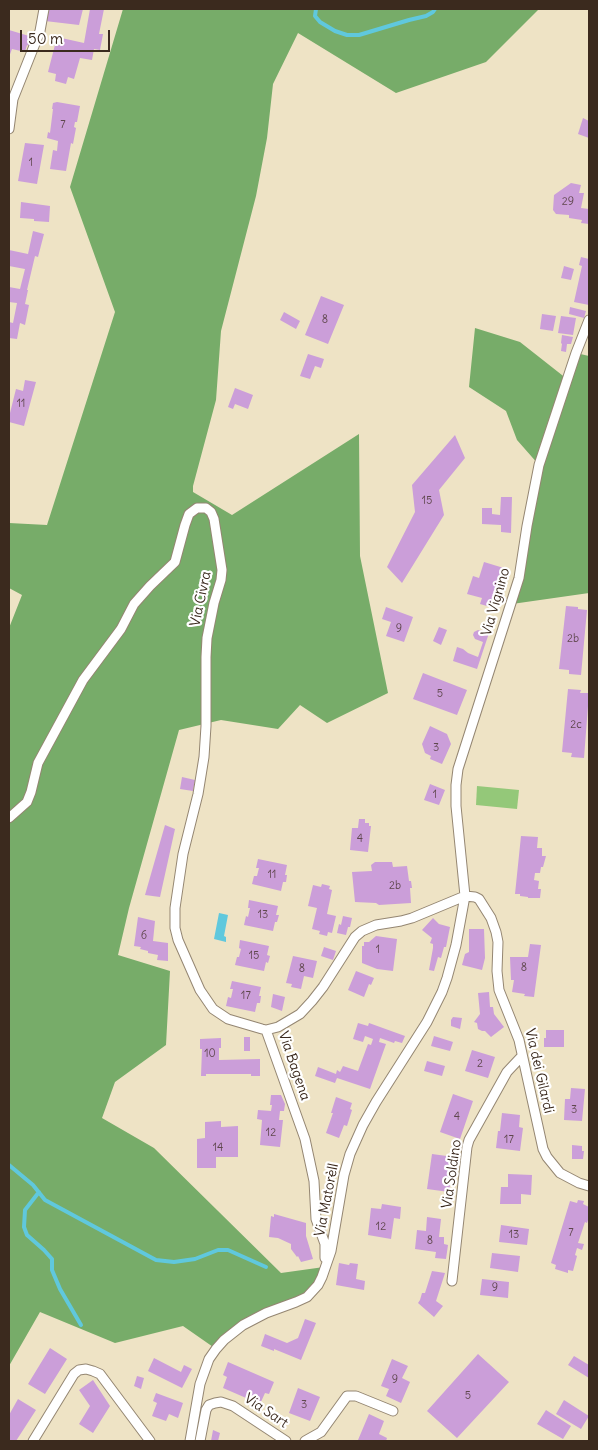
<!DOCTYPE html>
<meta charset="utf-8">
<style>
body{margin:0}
#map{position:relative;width:598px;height:1450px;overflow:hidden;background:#eee3c5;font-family:Delius,sans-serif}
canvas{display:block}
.frame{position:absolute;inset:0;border:10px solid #3b2a1e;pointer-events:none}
.scale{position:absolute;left:20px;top:30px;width:90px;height:22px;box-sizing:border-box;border:2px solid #3b2a1e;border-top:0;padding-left:6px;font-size:15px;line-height:18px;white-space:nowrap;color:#3b2a1e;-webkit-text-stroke:4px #fff;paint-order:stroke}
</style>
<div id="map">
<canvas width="598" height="1450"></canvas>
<div class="frame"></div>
<div class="scale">50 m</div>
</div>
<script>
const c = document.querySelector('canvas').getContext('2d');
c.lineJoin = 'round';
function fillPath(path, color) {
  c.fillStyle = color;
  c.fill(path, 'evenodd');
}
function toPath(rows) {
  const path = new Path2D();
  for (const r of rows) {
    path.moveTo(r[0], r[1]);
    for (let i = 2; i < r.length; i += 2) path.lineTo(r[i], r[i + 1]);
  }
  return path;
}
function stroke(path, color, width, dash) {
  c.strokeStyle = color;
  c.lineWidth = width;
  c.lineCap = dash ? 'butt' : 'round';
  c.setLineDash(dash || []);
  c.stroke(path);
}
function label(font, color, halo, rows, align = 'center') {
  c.font = font + ' Delius,sans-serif';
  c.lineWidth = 4.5;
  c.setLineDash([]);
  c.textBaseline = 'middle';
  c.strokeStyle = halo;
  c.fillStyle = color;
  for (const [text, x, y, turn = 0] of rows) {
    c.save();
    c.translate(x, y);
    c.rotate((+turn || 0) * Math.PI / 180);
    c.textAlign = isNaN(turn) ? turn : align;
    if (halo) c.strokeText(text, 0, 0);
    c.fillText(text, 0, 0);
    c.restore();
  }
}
const green = toPath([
 [477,786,519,790,517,809,476,805]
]);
const forest = toPath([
 [123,9,539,9,486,62,396,93,298,33,273,84,267,138,256,196,221,331,216,400,193,486,193,492,232,515,359,434,360,556,388,693,327,723,300,705,278,729,221,720,179,730,129,908,118,955,170,971,166,1045,115,1082,102,1118,154,1148,281,1273,324,1267,313,1291,266,1313,216,1349,183,1326,115,1343,40,1312,9,1366,9,628,22,595,9,588,9,523,47,525,115,312,70,187],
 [475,328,520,342,567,379,576,353,589,356,589,593,512,604,539,465,517,440,506,411,469,387]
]);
const water = toPath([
 [219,913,228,915,224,936,226,937,226,942,214,939]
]);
const stream = toPath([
 [316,9,315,16,320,22,335,31,347,35,359,35,409,20,426,16,433,12,435,9],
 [9,1165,33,1185,45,1200,156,1260,174,1262,195,1259,218,1250,228,1250,266,1267],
 [39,1192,25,1210,24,1227,27,1235,44,1250,52,1259,52,1270,60,1289,81,1325]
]);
const building = toPath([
 [48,9,83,9,79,25,45,21],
 [90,9,104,9,99,34,103,34,100,50,94,49,92,60,80,58,74,79,68,77,66,84,55,81,56,74,48,72,57,37,84,43],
 [9,30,29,36,29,37,34,39,32,47,27,45,25,52,12,49,9,57],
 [57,102,80,106,77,122,75,122,74,127,76,128,73,144,71,143,66,171,50,169,53,150,57,151,58,141,47,138,48,132,50,133,53,109,52,109,53,103],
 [583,118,589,121,589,138,578,134],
 [25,143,44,145,37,184,18,181],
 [571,183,581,185,579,193,584,193,581,208,589,209,589,224,581,223,582,220,569,218,569,215,556,214,553,210,554,195],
 [21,202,50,206,49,222,34,221,34,219,20,218],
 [33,231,44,234,38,257,35,256,27,290,28,290,25,304,29,305,25,325,20,323,17,339,9,338,9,322,13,323,17,303,9,302,9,287,20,289,25,269,9,266,9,250,28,254],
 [581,257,589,259,589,305,574,302,582,266,579,265],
 [564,266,574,269,571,280,561,278],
 [321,296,344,305,328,344,305,335],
 [570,307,586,311,584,318,569,314],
 [284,312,300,321,296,329,280,320],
 [542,314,556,316,553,331,540,329],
 [561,316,576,318,573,335,558,333],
 [562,335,573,337,571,344,567,344,566,352,561,351,562,344,561,343],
 [308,354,324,359,321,368,315,366,310,379,300,376],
 [25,380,36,382,24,426,9,422,9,417,16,389,23,391],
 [235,388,253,395,248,409,235,404,233,409,228,407],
 [455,435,465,458,439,490,444,515,402,583,387,567,415,512,412,485],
 [501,497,512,497,511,533,501,532,501,525,482,524,482,508,492,508,492,514,500,515],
 [484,562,507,569,494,608,480,604,482,598,467,594,473,576,479,578],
 [566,606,578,607,578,609,587,610,581,675,569,674,569,670,559,669],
 [386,607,413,617,404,642,386,636,391,622,382,619],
 [439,627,447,630,441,645,433,641],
 [478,630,489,633,477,669,453,661,457,647,463,649,468,653,478,657,483,642,475,639,473,635,474,632],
 [423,673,467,690,457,715,413,699],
 [568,689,581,690,580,693,589,693,584,758,571,757,572,753,562,752],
 [430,726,447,734,451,744,442,764,430,759,431,756,425,753,422,744],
 [182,777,195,780,193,791,180,789],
 [430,784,445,790,439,805,424,800],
 [359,819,365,819,365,823,369,823,369,826,371,826,368,852,350,850,352,828,358,828],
 [165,825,175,829,160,897,145,895],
 [521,836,538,837,537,848,542,848,542,856,546,856,543,867,541,867,540,873,535,873,534,880,539,881,538,889,541,889,540,898,528,898,528,897,520,896,520,894,515,894],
 [258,859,287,865,285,875,287,875,286,882,283,882,281,891,252,884,254,876,257,876,259,868,256,868],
 [375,862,392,862,393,867,407,866,409,881,411,881,412,888,410,888,411,903,379,905,376,903,355,902,352,872,372,871,371,865],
 [322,884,330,886,329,889,332,890,327,914,336,916,332,933,328,932,327,936,319,934,320,931,312,929,317,908,308,906,313,885,321,887],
 [249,900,278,906,276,915,279,915,277,922,275,922,273,931,244,925,246,916,248,917,250,908,248,908],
 [343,916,352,918,350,927,348,927,346,935,337,933,339,924,341,925],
 [138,917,155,921,153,941,168,943,168,961,157,960,158,955,148,953,148,951,140,949,141,947,134,946],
 [433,918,439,924,450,927,446,947,444,947,441,958,438,957,434,971,429,970,433,948,433,944,430,943,432,938,422,930],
 [469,929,484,929,485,958,482,970,462,965,465,954,469,952],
 [376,936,397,939,393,971,377,969,362,963,362,946,364,946,364,942,369,942],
 [240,940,269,946,267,955,270,956,268,963,266,962,264,971,235,965,237,957,239,957,241,949,239,948],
 [530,944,541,945,534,997,524,996,525,994,512,992,514,980,511,980,510,957,528,957],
 [324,947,336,951,333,960,321,956],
 [293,956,317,961,313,978,304,976,301,989,291,987,292,984,286,983],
 [356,971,374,978,371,985,369,984,364,997,348,990],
 [232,981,261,987,259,996,261,996,260,1003,257,1003,255,1012,226,1006,228,997,231,998,233,989,230,989],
 [489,992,490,1007,493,1007,494,1014,504,1027,491,1037,485,1031,482,1031,478,1029,477,1023,474,1022,480,1014,478,993],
 [273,994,285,997,282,1011,271,1007],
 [453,1017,462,1018,460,1029,451,1026,451,1020],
 [358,1023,368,1026,369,1023,405,1036,402,1043,395,1041,394,1043,380,1038,379,1042,386,1044,370,1089,337,1078,335,1083,315,1076,318,1067,336,1074,337,1070,340,1072,343,1066,358,1071,368,1044,371,1045,373,1039,365,1036,363,1042,353,1039],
 [546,1030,564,1030,564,1047,544,1047,544,1038,546,1038],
 [434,1036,453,1042,450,1051,431,1046],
 [244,1037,250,1037,250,1051,244,1051],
 [221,1038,221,1048,219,1048,219,1060,260,1059,260,1076,251,1076,251,1074,206,1074,206,1076,201,1076,202,1049,200,1049,200,1039],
 [472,1050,495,1057,488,1078,465,1071],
 [427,1061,445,1066,442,1076,424,1071],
 [571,1088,585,1089,582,1121,564,1120,565,1099,570,1099],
 [453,1094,473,1101,460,1139,440,1132],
 [271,1095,281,1095,285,1104,284,1111,280,1111,279,1120,283,1120,280,1147,260,1145,262,1120,257,1119,258,1110,271,1111,272,1105,270,1105],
 [336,1097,352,1103,350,1109,352,1110,347,1126,344,1125,339,1138,326,1133,333,1113,331,1113],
 [502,1113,520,1115,519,1127,523,1128,520,1151,496,1148,498,1131,500,1131],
 [221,1121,221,1127,238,1126,238,1157,216,1157,216,1168,197,1168,197,1139,205,1138,205,1122],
 [572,1145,582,1146,582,1151,584,1151,583,1159,572,1159],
 [432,1154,454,1157,449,1192,427,1189],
 [508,1174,532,1175,531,1195,521,1194,521,1204,500,1204,501,1187,508,1187],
 [578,1200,584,1201,583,1204,589,1207,589,1217,587,1223,585,1222,578,1243,584,1244,582,1250,577,1248,575,1255,577,1256,573,1271,568,1270,568,1273,555,1269,556,1265,551,1263,570,1201,577,1203],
 [382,1204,401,1207,400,1219,394,1218,391,1239,368,1235,371,1208,381,1209],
 [274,1214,306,1223,306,1236,313,1259,301,1262,298,1256,297,1257,291,1249,291,1244,278,1238,269,1237,271,1216,274,1217],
 [427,1217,441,1219,439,1237,444,1237,444,1244,448,1245,446,1259,435,1258,436,1252,415,1249,417,1230,426,1231],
 [501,1225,529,1229,527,1245,499,1242],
 [492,1253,520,1256,518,1272,490,1268],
 [339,1263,349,1265,350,1263,358,1264,356,1279,365,1281,364,1290,336,1285],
 [432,1271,445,1273,436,1301,443,1306,434,1317,418,1303,420,1300,422,1293,425,1293],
 [482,1279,509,1282,508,1298,480,1295],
 [305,1319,316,1323,301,1360,274,1349,274,1351,261,1346,265,1334,287,1343,298,1338],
 [50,1348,67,1359,45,1394,28,1384],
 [478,1354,509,1382,457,1438,427,1411],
 [574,1356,589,1365,589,1378,568,1365],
 [154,1358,181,1372,184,1365,192,1369,182,1388,148,1371],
 [392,1359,408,1366,402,1378,410,1382,401,1403,386,1396,389,1389,381,1386],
 [228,1362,274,1382,269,1394,265,1393,260,1404,223,1388,227,1377,223,1375],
 [137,1376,144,1378,141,1389,134,1386],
 [93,1380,110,1406,93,1433,79,1424,90,1406,79,1390],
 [298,1388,320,1397,310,1421,289,1413],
 [156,1393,183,1403,178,1418,169,1414,166,1421,152,1416,157,1403,153,1401],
 [18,1399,36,1410,16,1441,9,1441,9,1415],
 [564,1400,589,1416,581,1429,556,1414],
 [546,1410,571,1426,563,1439,537,1424],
 [369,1414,384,1421,379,1434,387,1438,386,1441,358,1440],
 [213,1430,220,1433,218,1441,211,1441]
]);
const minor = toPath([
 [9,129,13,99,40,31,44,9],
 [9,818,27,802,31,792,38,763,83,680,121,629,134,604,150,586,175,562,185,525,189,514,197,508,206,508,211,512,214,519,222,570,221,580,214,603,207,638,206,657,206,726,204,757,198,794,183,854,175,908,175,928,178,940,200,990,213,1009,228,1019,262,1029,266,1030,278,1027,300,1014,312,1001,323,987,355,937,362,931,376,925,401,921,412,918,465,896,475,897,479,899,491,918,496,932,498,942,497,971,499,990,519,1040,543,1149,547,1157,560,1173,579,1183,589,1186],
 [266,1030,305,1139,314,1181,316,1219,325,1244,325,1258],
 [452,1281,467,1147,469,1140,507,1072,522,1056],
 [33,1441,74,1374,79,1370,86,1369,93,1371,100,1374,150,1441],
 [190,1441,200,1384,209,1359,216,1349,224,1340,243,1325,266,1313,296,1302,307,1297,318,1285,322,1277,331,1251,344,1175,350,1154,363,1125,376,1102,427,1022,442,992,447,978,456,945,465,896,456,806,456,785,458,769,519,578,527,526,539,465,576,353,589,320],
 [200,1441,206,1410,209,1405,215,1403,221,1402,233,1406,286,1441],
 [305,1441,321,1432,347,1396,356,1396,393,1411]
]);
const numberNames = [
 ["7",63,125],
 ["1",31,163],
 ["29",568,202],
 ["8",325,320],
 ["11",21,404],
 ["15",427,501],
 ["9",399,629],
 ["2b",573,639],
 ["5",440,694],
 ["2c",576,725],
 ["3",436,748],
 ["1",435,795],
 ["4",360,839],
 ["11",272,875],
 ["2b",395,886],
 ["13",263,915],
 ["6",144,936],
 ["1",378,950],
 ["15",254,956],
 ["8",524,968],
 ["8",302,969],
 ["17",246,996],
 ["10",210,1054],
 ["2",480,1064],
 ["3",574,1110],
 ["4",457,1117],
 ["12",271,1133],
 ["17",509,1140],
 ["14",218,1148],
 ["12",381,1227],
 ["7",571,1233],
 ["13",514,1235],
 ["8",430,1241],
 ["9",495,1288],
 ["9",395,1380],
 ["5",468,1396],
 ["3",304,1405]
];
const streetNames = [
 ["Via Civra",201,599,-78],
 ["Via Vignino",496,602,-74],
 ["Via Bagena",294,1066,71],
 ["Via dei Gilardi",539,1071,77],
 ["Via Soldino",452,1174,-82],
 ["Via Matorèll",327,1200,-79],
 ["Via Sart",266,1411,34]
];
fillPath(green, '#94c879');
fillPath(forest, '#77ac69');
fillPath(water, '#60c8dd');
stroke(stream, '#60c8dd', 4);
fillPath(building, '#cb9ed9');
stroke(minor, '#948672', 11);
stroke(minor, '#fff', 9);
label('11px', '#5f474d', null, numberNames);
label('14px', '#3b2a1e', '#fff', streetNames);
</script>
